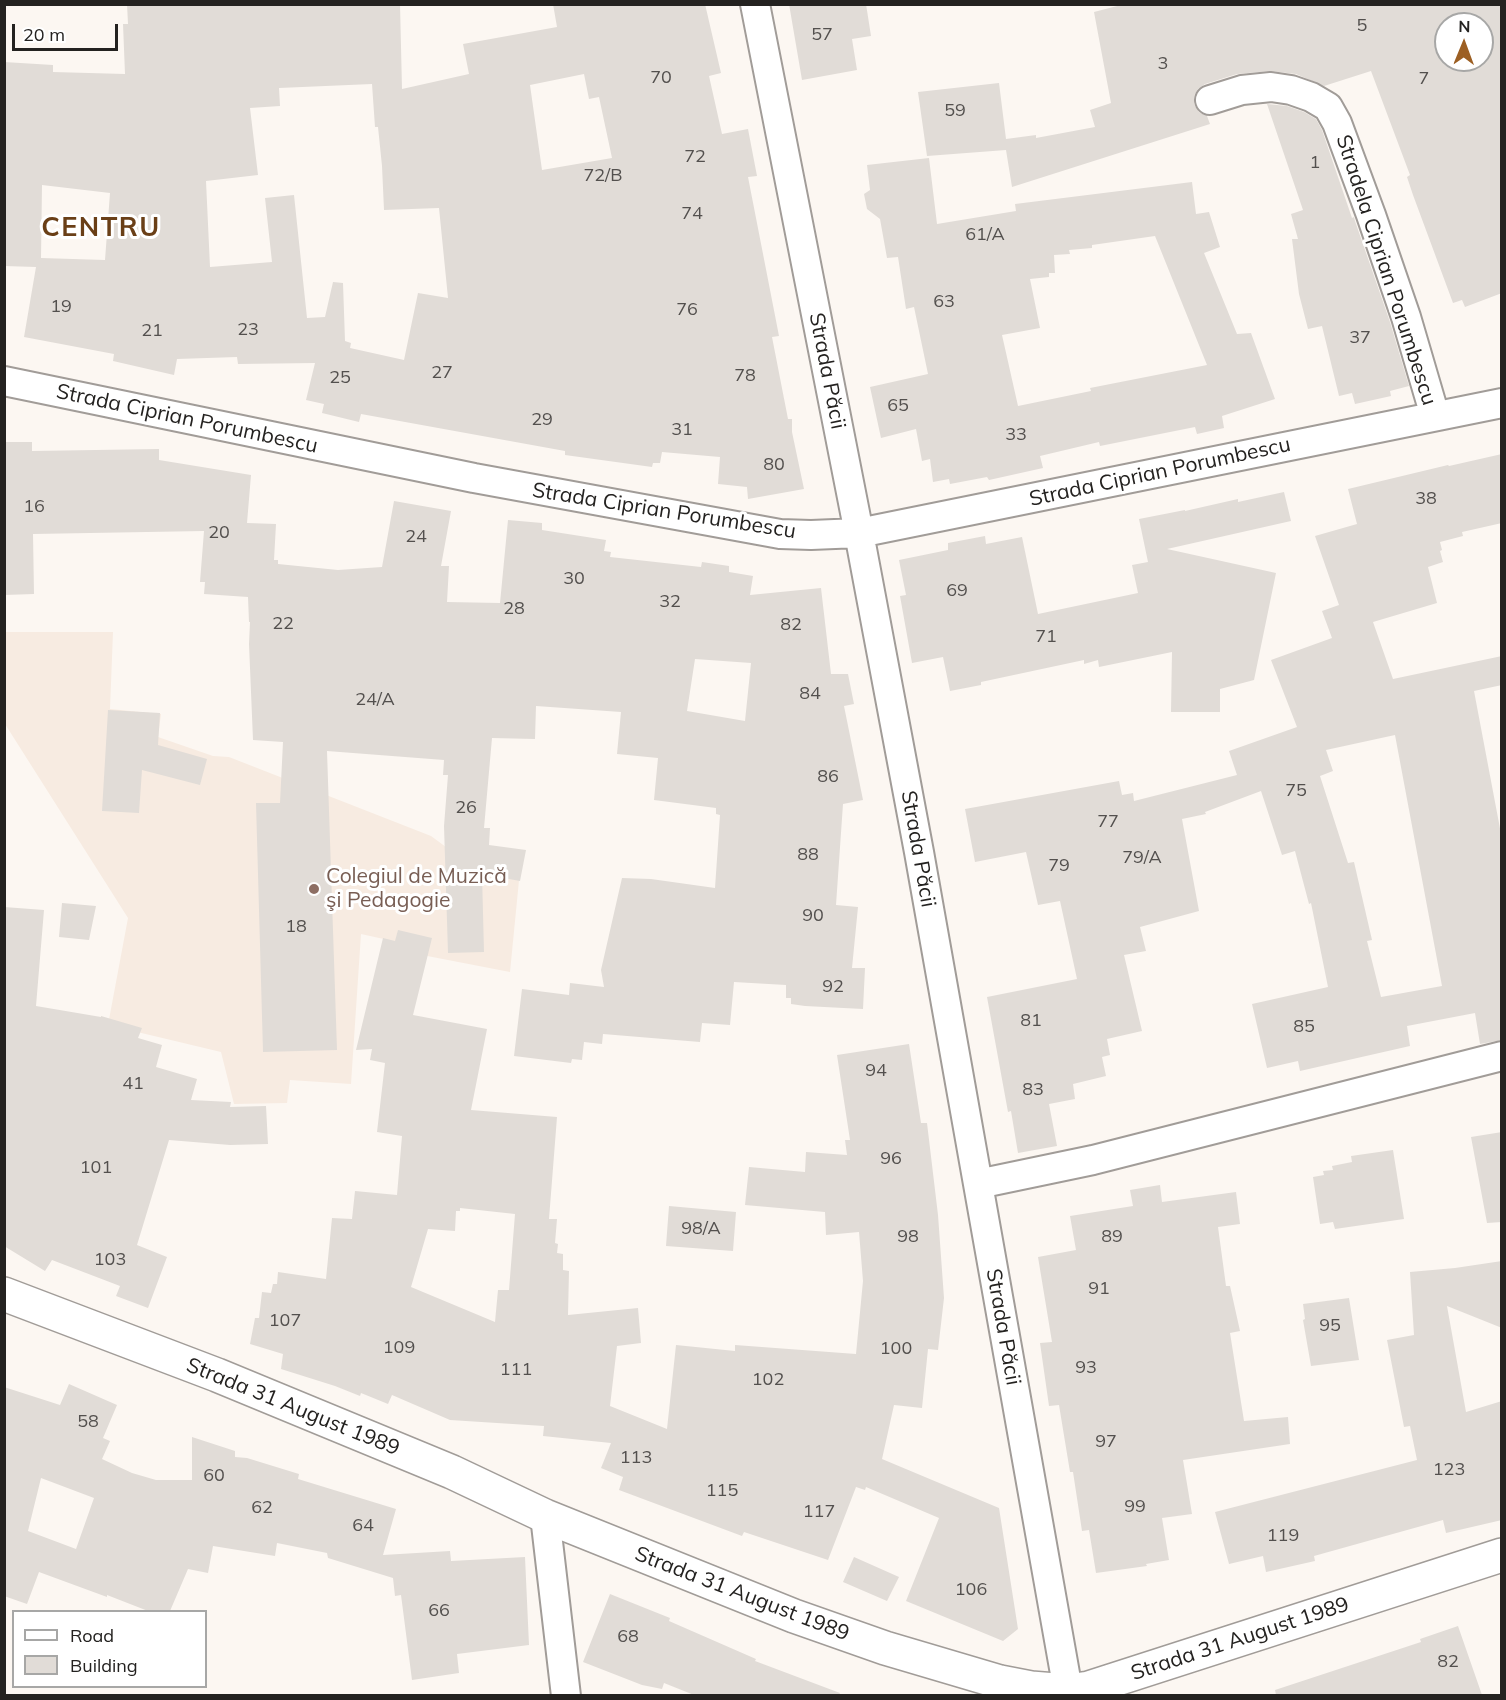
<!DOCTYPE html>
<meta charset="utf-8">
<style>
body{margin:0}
#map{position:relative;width:1506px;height:1700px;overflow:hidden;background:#fcf7f2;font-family:Mulish,sans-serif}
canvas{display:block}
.frame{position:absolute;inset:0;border:6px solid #242220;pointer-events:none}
.legend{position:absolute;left:12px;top:1610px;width:195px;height:78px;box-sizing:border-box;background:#fff;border:2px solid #a7a7a6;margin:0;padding:8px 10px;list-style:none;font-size:18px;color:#242220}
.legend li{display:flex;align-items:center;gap:12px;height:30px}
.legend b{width:30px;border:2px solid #a7a7a6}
.north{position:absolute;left:1434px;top:12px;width:60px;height:60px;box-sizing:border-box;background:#fff;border:2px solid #a7a7a6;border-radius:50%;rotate:1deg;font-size:16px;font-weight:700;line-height:24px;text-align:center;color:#242220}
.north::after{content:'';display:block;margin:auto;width:21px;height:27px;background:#9c5f23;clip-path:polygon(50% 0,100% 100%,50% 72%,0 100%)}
.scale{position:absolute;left:12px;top:24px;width:106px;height:27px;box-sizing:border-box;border:3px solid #242220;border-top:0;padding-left:8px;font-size:18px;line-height:21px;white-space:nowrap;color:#242220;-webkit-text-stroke:4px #fff;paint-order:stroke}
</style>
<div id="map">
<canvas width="1506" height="1700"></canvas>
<div class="frame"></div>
<ul class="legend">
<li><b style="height:8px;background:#fff"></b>Road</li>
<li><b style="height:16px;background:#e1dcd7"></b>Building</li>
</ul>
<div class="north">N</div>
<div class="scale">20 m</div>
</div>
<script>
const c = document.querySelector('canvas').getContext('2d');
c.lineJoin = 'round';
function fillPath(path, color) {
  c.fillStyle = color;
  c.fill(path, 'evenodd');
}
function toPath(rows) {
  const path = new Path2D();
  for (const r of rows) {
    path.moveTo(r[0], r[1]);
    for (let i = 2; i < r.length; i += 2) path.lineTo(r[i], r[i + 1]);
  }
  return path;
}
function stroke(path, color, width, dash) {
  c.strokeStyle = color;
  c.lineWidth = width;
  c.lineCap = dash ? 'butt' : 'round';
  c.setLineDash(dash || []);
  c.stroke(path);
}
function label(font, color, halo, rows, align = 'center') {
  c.font = font + ' Mulish,sans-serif';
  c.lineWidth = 6;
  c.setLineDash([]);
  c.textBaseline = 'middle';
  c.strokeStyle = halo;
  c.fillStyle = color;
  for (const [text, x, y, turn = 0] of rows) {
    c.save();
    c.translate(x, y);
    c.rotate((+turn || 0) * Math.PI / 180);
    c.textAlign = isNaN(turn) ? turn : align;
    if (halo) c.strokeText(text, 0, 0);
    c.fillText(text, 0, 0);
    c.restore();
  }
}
const built = toPath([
 [5,632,113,632,110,709,161,714,158,737,213,756,229,757,431,836,450,850,521,860,510,972,422,955,420,947,361,934,351,1084,290,1080,287,1103,234,1104,221,1052,108,1025,128,918,5,724]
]);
const building = toPath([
 [127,4,400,4,402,89,469,74,463,44,557,27,553,4,705,4,721,73,709,76,722,134,748,129,757,176,748,177,779,336,772,337,788,419,792,419,792,432,804,489,748,499,747,487,718,484,720,457,662,452,660,463,653,463,652,467,565,455,565,451,361,414,359,422,322,413,324,404,306,400,315,363,238,364,237,357,177,359,174,375,113,361,114,354,24,337,36,267,4,266,4,62,53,65,53,72,125,74,123,24,128,24],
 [584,74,589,99,599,97,612,158,542,170,530,85],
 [372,84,375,127,378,127,382,166,384,210,439,208,448,298,418,293,404,360,350,348,351,343,345,341,343,283,333,282,325,317,307,318,294,195,265,198,272,262,210,267,206,181,258,175,250,108,280,106,279,88],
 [42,185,110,193,105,260,41,258],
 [789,4,866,4,871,36,852,39,857,70,802,80],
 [1125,4,1502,4,1502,293,1465,307,1462,300,1453,303,1413,195,1407,177,1410,175,1371,71,1324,86,1296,74,1270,71,1237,74,1205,84,1198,89,1194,96,1194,104,1199,112,1207,116,1210,124,1012,187,1006,150,927,156,918,92,999,83,1006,139,1036,135,1036,138,1095,127,1090,110,1111,103,1094,12],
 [1446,24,1482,24,1482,60,1446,60],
 [1267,104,1287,106,1304,112,1316,119,1322,130,1352,218,1354,217,1355,221,1390,322,1409,386,1390,391,1391,396,1355,404,1352,393,1339,396,1322,326,1308,329,1299,294,1292,239,1298,239,1291,214,1303,210],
 [929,158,937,224,1016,211,1015,204,1192,182,1196,214,1209,212,1220,247,1204,253,1237,334,1251,333,1275,399,1222,416,1224,428,1197,434,1195,427,1100,446,1099,442,1040,456,1043,468,989,480,987,477,950,484,949,479,933,482,930,459,922,461,916,429,881,438,870,387,928,374,914,307,906,309,898,257,887,258,880,219,867,209,864,194,870,190,867,165],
 [1155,236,1207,365,1090,388,1091,391,1018,406,1002,335,1040,328,1030,279,1049,277,1049,273,1055,273,1054,255,1070,254,1069,250,1092,248,1092,245],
 [4,442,32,442,32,451,159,449,159,460,251,475,247,523,276,524,274,560,278,560,278,564,338,570,382,567,394,501,451,511,441,566,449,566,447,602,500,603,508,520,542,523,542,530,606,540,604,551,611,552,610,557,701,567,702,562,729,566,729,572,753,576,750,595,821,588,831,674,848,674,854,704,844,706,863,800,843,804,836,905,858,907,852,968,865,968,863,1009,805,1006,791,1004,791,998,786,998,786,985,734,982,730,1025,702,1023,700,1042,603,1034,602,1044,584,1042,582,1060,572,1059,571,1063,514,1056,522,989,569,995,570,983,604,987,601,970,622,878,651,879,715,888,720,815,716,814,716,808,654,800,658,758,617,754,621,712,536,706,535,739,492,738,484,828,490,828,489,845,526,850,520,881,482,874,484,952,448,953,444,826,448,775,443,775,444,760,327,751,337,1050,263,1052,256,803,280,803,283,742,253,740,249,644,250,622,249,622,248,597,204,594,205,582,200,582,204,531,33,534,34,594,4,595],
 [695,659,751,663,745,721,687,711],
 [1502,454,1502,523,1462,532,1463,536,1440,542,1442,550,1440,551,1443,562,1428,567,1437,603,1373,622,1393,679,1502,656,1502,685,1474,691,1502,839,1502,1040,1480,1044,1475,1013,1407,1026,1410,1046,1300,1071,1298,1061,1267,1068,1252,1004,1328,987,1311,903,1309,904,1295,851,1282,855,1261,791,1205,812,1206,814,1182,819,1199,911,1140,927,1146,951,1124,955,1142,1031,1107,1039,1110,1055,1102,1057,1106,1076,1073,1084,1075,1099,1049,1104,1057,1146,1018,1153,1011,1111,1008,1112,987,997,1077,979,1060,901,1038,905,1026,852,975,862,965,809,1119,781,1122,795,1133,793,1134,801,1237,775,1229,751,1297,727,1271,660,1332,638,1322,611,1339,605,1315,536,1357,524,1348,489,1448,465,1449,466],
 [1395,735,1442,986,1381,997,1367,941,1372,940,1354,862,1348,863,1320,776,1333,771,1326,750],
 [1284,492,1291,521,1167,549,1276,573,1254,680,1220,689,1220,712,1171,712,1172,652,1099,667,1098,660,1084,664,1084,660,981,682,981,685,950,691,943,657,912,663,900,596,906,595,899,560,948,550,948,543,985,536,986,544,1022,537,1038,614,1138,593,1132,565,1148,562,1139,519,1185,510,1185,511,1238,499,1238,502],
 [108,710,160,713,158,745,207,759,200,785,142,770,139,813,102,811],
 [62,903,96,906,89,940,59,937],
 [4,907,44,910,36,1006,101,1017,101,1016,142,1028,138,1038,162,1045,156,1067,197,1079,191,1100,231,1102,230,1107,266,1106,268,1144,230,1145,169,1140,137,1245,167,1257,148,1308,116,1296,120,1286,52,1260,45,1271,4,1246],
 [398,930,432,938,413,1015,487,1029,471,1110,557,1117,549,1219,557,1219,555,1243,558,1244,557,1253,563,1254,563,1270,569,1271,568,1315,638,1308,641,1343,617,1346,610,1406,667,1429,676,1345,735,1351,735,1345,856,1354,863,1281,859,1232,826,1235,825,1212,745,1205,749,1167,805,1172,806,1152,847,1155,845,1140,850,1140,837,1055,909,1044,921,1123,927,1123,938,1215,944,1298,938,1350,928,1349,922,1408,894,1405,882,1459,999,1508,1018,1629,1003,1641,906,1601,939,1518,866,1487,865,1490,856,1487,828,1560,744,1532,742,1536,619,1490,623,1477,601,1468,611,1443,543,1436,544,1426,450,1420,392,1395,388,1404,361,1393,360,1396,335,1386,281,1369,283,1354,250,1344,255,1318,259,1318,262,1292,271,1293,273,1284,277,1284,278,1272,326,1279,332,1218,352,1219,355,1191,397,1195,402,1136,377,1132,385,1063,370,1060,372,1049,356,1050,383,938,395,941],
 [460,1208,515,1214,509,1290,498,1290,495,1322,411,1287,428,1229,455,1231,456,1211,460,1211],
 [1502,1132,1502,1222,1487,1223,1471,1137],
 [1393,1150,1404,1219,1335,1229,1333,1222,1320,1224,1313,1177,1324,1175,1323,1171,1333,1170,1332,1166,1352,1162,1351,1156],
 [1160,1185,1162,1202,1236,1192,1240,1224,1218,1227,1226,1286,1230,1286,1240,1331,1230,1333,1244,1421,1288,1417,1290,1444,1183,1460,1192,1514,1162,1518,1169,1560,1146,1564,1147,1566,1096,1573,1089,1530,1082,1531,1073,1472,1070,1472,1059,1405,1049,1406,1040,1343,1052,1342,1038,1257,1076,1250,1070,1216,1133,1206,1130,1190],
 [669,1206,736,1212,733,1251,666,1246],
 [1502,1261,1502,1328,1447,1306,1466,1412,1502,1401,1502,1520,1446,1533,1443,1520,1314,1556,1315,1561,1266,1572,1263,1556,1229,1564,1215,1512,1417,1460,1410,1426,1404,1427,1387,1340,1414,1335,1410,1272,1455,1268],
 [1349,1298,1359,1360,1311,1366,1303,1320,1305,1319,1303,1304],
 [69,1384,117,1405,103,1438,110,1441,102,1459,132,1473,156,1480,192,1480,192,1437,235,1451,235,1457,247,1458,299,1474,298,1479,396,1509,383,1555,450,1551,451,1561,525,1557,529,1645,457,1654,459,1673,412,1680,401,1595,395,1596,393,1578,328,1558,327,1553,277,1543,275,1556,213,1546,208,1573,188,1569,170,1611,148,1611,107,1595,107,1597,39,1572,27,1604,4,1596,4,1387,60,1405],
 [41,1478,94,1498,76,1549,28,1531],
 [854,1557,899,1577,887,1601,843,1582],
 [610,1594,670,1618,669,1621,756,1659,755,1661,840,1693,839,1695,694,1695,664,1683,662,1689,642,1685,583,1662],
 [1458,1626,1482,1695,1276,1695,1275,1690,1421,1642,1420,1639]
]);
const minor = toPath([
 [755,4,859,533,919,852,1069,1696],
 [1210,100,1242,90,1271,87,1291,90,1311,97,1328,107,1337,123,1371,215,1406,317,1435,416],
 [4,381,474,478,780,534,811,535,859,533,1502,403],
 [978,1184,1093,1160,1502,1056],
 [545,1516,566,1696]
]);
const secondary = toPath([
 [4,1294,217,1375,452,1472,545,1516,794,1616,885,1648,1000,1682,1031,1688,1068,1691,1089,1688,1502,1555]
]);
const markers = [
 [314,889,6,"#8d6e63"]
];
const numberNames = [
 ["5",1362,26],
 ["57",822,35],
 ["3",1163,64],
 ["70",661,78],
 ["7",1424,79],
 ["59",955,111],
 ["72",695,157],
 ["1",1315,163],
 ["72/B",603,176],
 ["74",692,214],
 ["61/A",985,235],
 ["63",944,302],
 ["19",61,307],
 ["76",687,310],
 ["23",248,330],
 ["21",152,331],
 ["37",1360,338],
 ["27",442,373],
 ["78",745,376],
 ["25",340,378],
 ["65",898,406],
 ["29",542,420],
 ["31",682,430],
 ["33",1016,435],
 ["80",774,465],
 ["38",1426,499],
 ["16",34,507],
 ["20",219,533],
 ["24",416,537],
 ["30",574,579],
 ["69",957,591],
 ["32",670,602],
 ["28",514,609],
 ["22",283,624],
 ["82",791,625],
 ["71",1046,637],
 ["84",810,694],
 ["24/A",375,700],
 ["86",828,777],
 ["75",1296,791],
 ["26",466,808],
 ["77",1108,822],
 ["88",808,855],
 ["79/A",1142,858],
 ["79",1059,866],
 ["90",813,916],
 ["18",296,927],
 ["92",833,987],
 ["81",1031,1021],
 ["85",1304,1027],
 ["94",876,1071],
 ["41",133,1084],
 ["83",1033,1090],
 ["96",891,1159],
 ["101",96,1168],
 ["98/A",701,1229],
 ["98",908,1237],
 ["89",1112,1237],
 ["103",110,1260],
 ["91",1099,1289],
 ["107",285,1321],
 ["95",1330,1326],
 ["109",399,1348],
 ["100",896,1349],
 ["93",1086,1368],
 ["111",516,1370],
 ["102",768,1380],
 ["58",88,1422],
 ["97",1106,1442],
 ["113",636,1458],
 ["123",1449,1470],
 ["60",214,1476],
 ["115",722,1491],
 ["99",1135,1507],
 ["62",262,1508],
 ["117",819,1512],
 ["64",363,1526],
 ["119",1283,1536],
 ["106",971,1590],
 ["66",439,1611],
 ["68",628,1637],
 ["82",1448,1662]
];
const streetNames = [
 ["Stradela Ciprian Porumbescu",1386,270,72],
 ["Strada Păcii",827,371,79],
 ["Strada Ciprian Porumbescu",187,419,12],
 ["Strada Ciprian Porumbescu",1160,472,-12],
 ["Strada Ciprian Porumbescu",664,511,9],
 ["Strada Păcii",918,849,80],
 ["Strada Păcii",1003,1327,80],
 ["Strada 31 August 1989",293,1407,22],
 ["Strada 31 August 1989",742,1594,21],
 ["Strada 31 August 1989",1240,1639,-18]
];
const educationNames = [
 ["Colegiul de Muzică",326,877],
 ["şi Pedagogie",326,901]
];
const districtNames = [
 ["CENTRU",101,228]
];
fillPath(built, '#f7ebe1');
fillPath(building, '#e1dcd7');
stroke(minor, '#a19c98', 32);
stroke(secondary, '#a19c98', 36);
stroke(minor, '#fff', 28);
stroke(secondary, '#fff', 33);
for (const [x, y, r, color] of markers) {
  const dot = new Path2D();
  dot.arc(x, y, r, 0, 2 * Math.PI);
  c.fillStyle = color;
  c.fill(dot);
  stroke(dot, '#fff', 2);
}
label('18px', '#53504e', null, numberNames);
label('21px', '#242220', '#fff', streetNames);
label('21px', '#785e54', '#fff', educationNames, 'left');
c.letterSpacing = '1.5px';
label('bold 27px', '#6a3f17', '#fff', districtNames);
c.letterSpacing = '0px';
</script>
